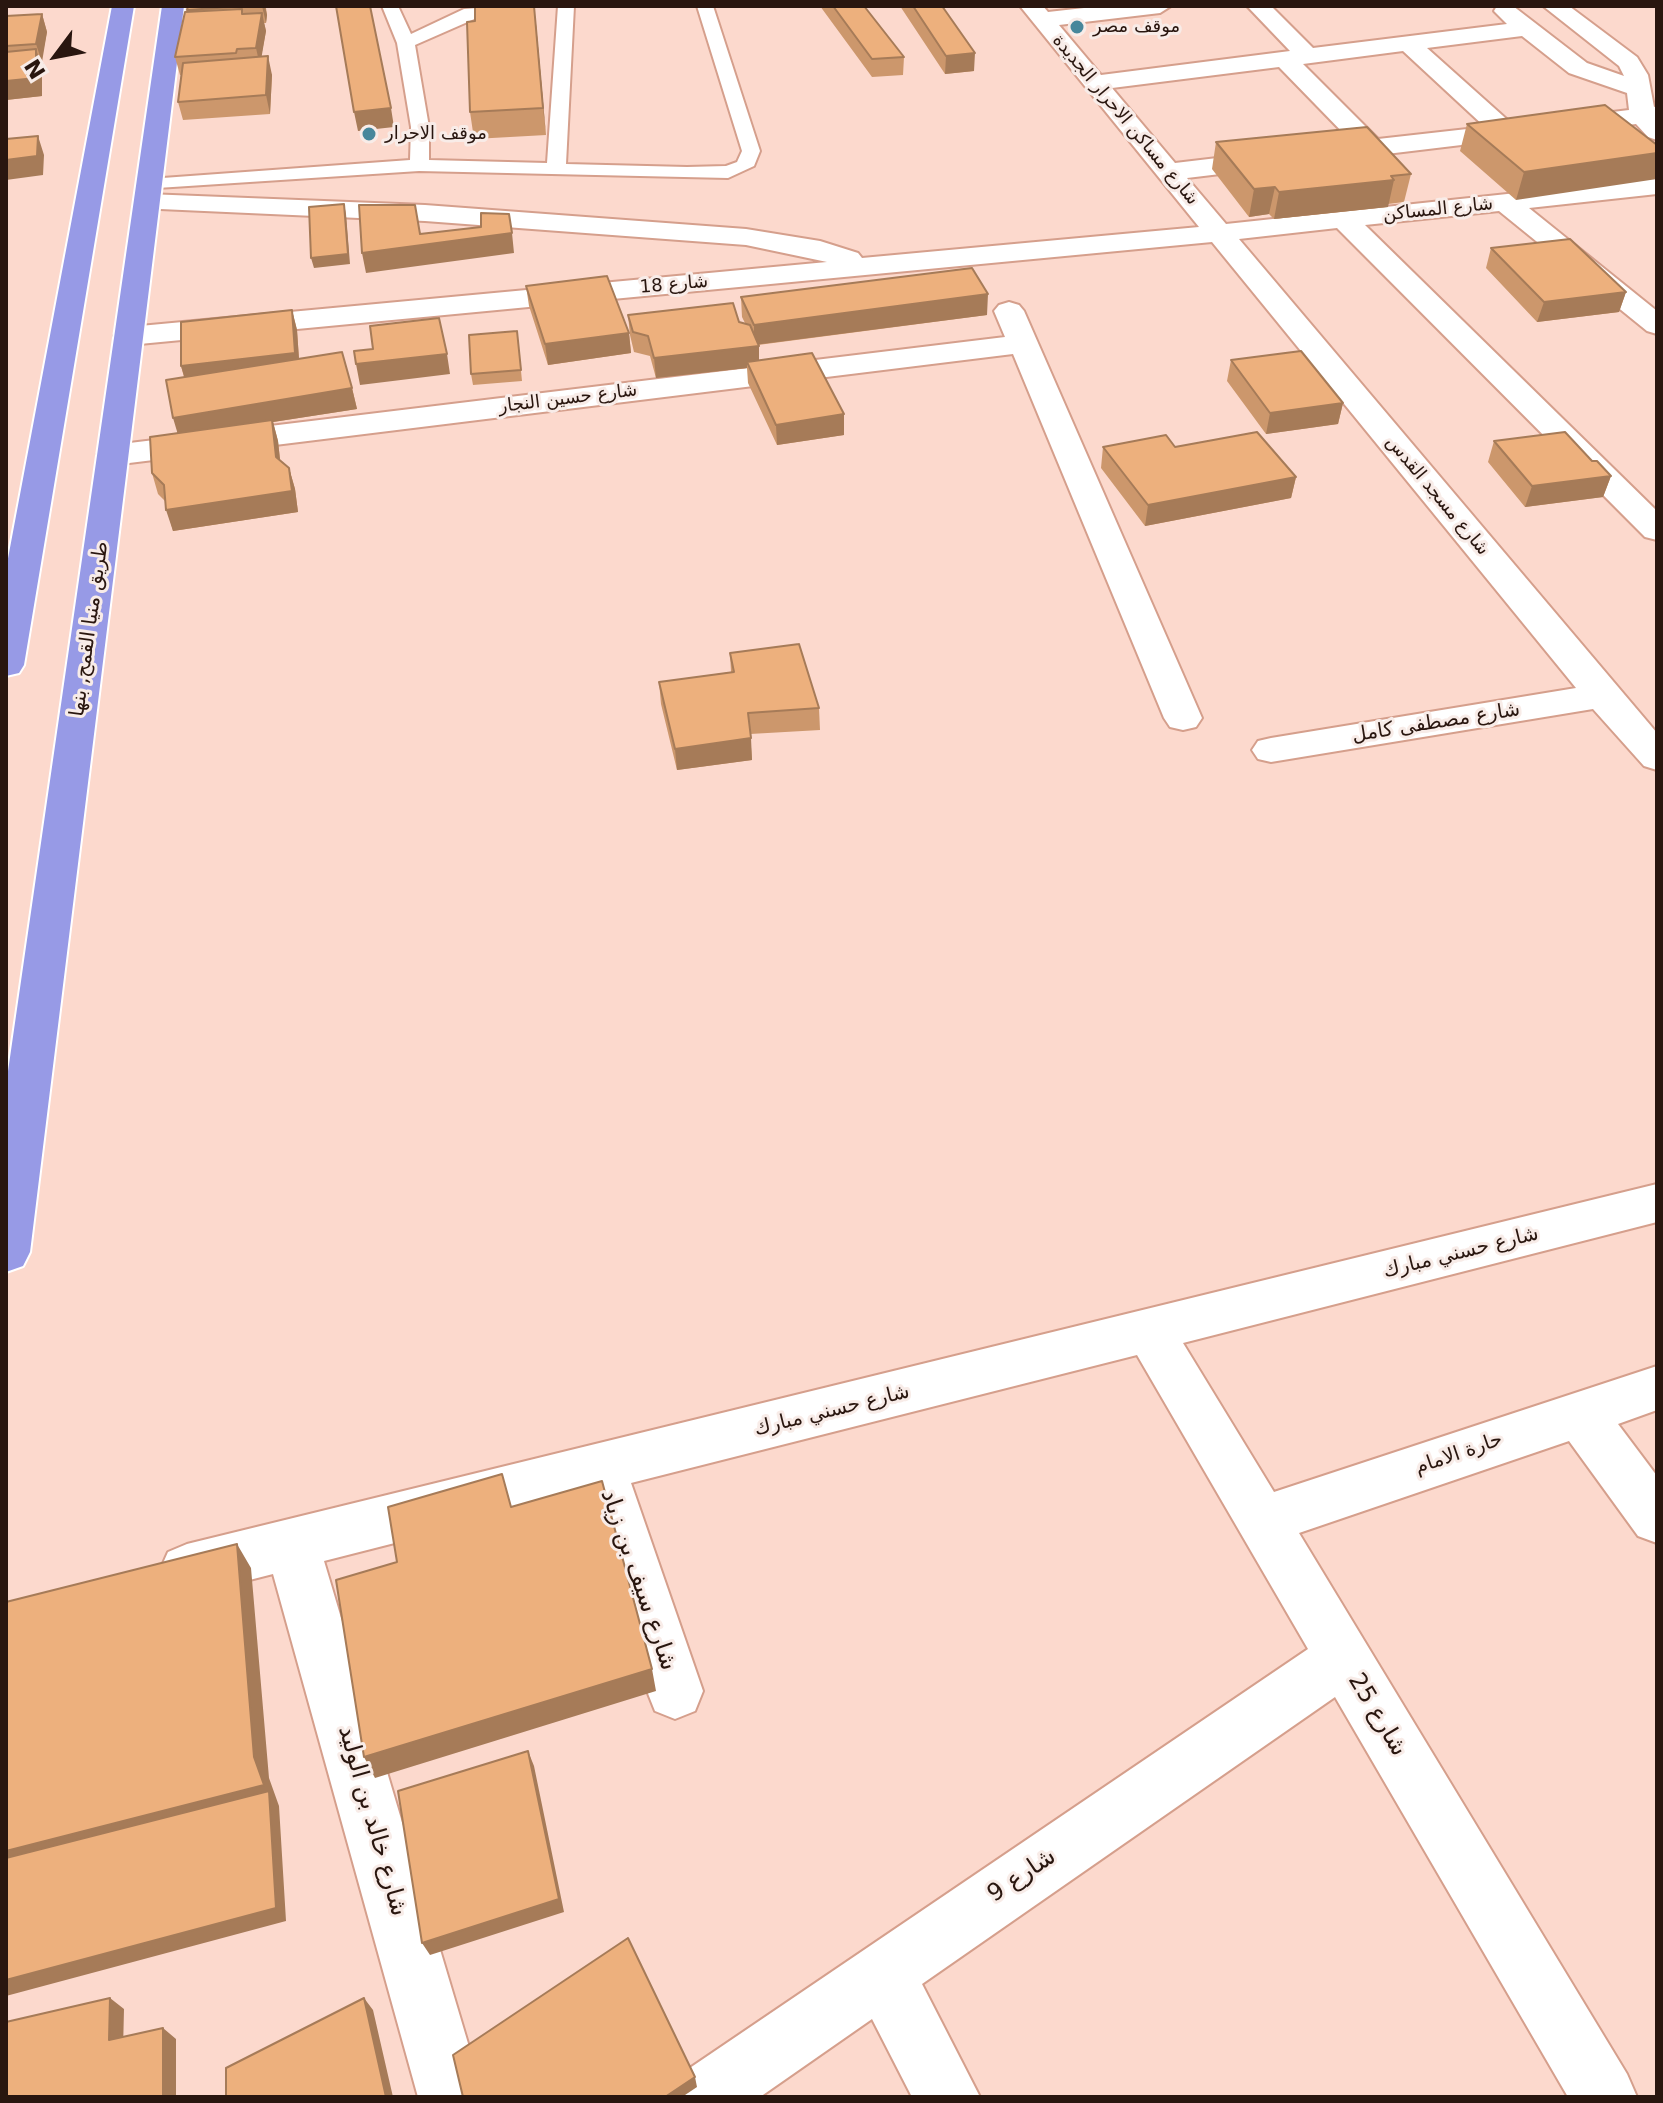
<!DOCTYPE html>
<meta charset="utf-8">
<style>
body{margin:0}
#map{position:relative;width:1663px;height:2103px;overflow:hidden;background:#fcd9cd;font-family:"DejaVu Sans",sans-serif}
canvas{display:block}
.frame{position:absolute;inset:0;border:8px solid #29160f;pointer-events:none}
.north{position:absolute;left:16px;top:16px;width:80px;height:80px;-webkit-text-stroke:6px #f8ece8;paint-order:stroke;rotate:238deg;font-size:22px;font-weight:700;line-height:32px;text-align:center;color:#29160f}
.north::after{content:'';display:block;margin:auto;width:28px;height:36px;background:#29160f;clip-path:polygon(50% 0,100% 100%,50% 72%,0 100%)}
</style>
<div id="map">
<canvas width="1663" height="2103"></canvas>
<div class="frame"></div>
<div class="north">N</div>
</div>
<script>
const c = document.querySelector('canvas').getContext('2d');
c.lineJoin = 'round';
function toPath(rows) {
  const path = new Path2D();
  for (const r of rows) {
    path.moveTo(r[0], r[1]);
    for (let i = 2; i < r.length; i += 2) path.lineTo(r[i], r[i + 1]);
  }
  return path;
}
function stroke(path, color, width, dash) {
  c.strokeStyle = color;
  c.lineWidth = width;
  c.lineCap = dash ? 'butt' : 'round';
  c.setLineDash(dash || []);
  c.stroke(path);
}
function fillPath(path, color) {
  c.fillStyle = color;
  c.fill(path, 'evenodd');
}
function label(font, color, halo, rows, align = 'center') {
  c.font = font + ' "DejaVu Sans",Cairo,sans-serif';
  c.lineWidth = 6;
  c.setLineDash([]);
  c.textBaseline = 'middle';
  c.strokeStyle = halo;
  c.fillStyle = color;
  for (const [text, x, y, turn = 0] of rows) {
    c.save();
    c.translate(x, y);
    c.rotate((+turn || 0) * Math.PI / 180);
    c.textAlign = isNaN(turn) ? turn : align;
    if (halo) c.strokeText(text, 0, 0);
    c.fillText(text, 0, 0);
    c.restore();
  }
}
const service = toPath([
 [382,6,398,6,411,34,464,9,504,6,415,45,429,127,429,160,547,163,558,6,574,6,566,164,687,167,726,166,737,162,742,151,697,6,713,6,760,151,754,166,728,178,419,171,142,189,139,185,142,181,149,179,410,160,411,127,397,43,382,6]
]);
const minor = toPath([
 [1020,6,1043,6,1048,12,1102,6,1171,6,1160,13,1059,25,1101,75,1290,51,1247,6,1271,6,1313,48,1507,24,1494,11,1497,6,1513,6,1587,63,1624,76,1619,66,1543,6,1569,6,1637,57,1648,75,1654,107,1657,106,1657,140,1648,137,1636,124,1187,178,1226,224,1657,178,1657,194,1529,208,1657,311,1657,334,1647,331,1499,211,1365,225,1657,511,1657,540,1645,537,1337,228,1239,239,1657,733,1657,770,1644,766,1593,709,1271,762,1258,759,1252,750,1258,741,1271,738,1576,688,1212,242,129,345,119,342,114,336,119,330,129,327,827,262,746,245,425,221,138,208,134,202,138,196,147,194,425,205,746,229,820,241,858,253,862,258,1199,227,1020,6],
 [1522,36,1569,73,1627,93,1629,110,1512,124,1427,48,1522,36],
 [1403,51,1485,127,1378,139,1303,64,1403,51],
 [1279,67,1352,142,1175,163,1112,88,1279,67],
 [1009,302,1019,305,1024,311,1202,718,1196,727,1183,730,1170,727,1164,718,1013,354,113,465,102,462,97,455,102,448,113,445,1005,337,994,311,999,305,1009,302],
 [1657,1184,1657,1222,1183,1343,1274,1492,1657,1366,1657,1410,1618,1424,1657,1476,1657,1543,1638,1536,1569,1441,1299,1533,1627,2074,1637,2097,1568,2097,1335,1697,922,1984,980,2097,912,2097,872,2019,760,2097,671,2097,681,2074,1308,1649,1137,1355,631,1483,703,1691,695,1711,675,1719,655,1711,647,1691,583,1495,324,1561,484,2097,418,2097,273,1574,187,1596,168,1588,160,1570,168,1552,187,1544,1657,1184]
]);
const trunk = toPath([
 [112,6,134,6,24,665,19,673,6,676,6,569,112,6],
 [162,6,184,6,30,1252,23,1266,6,1272,6,1085,162,6]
]);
const wall = toPath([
 [188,6,269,6,269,8,266,8,267,15,266,23,264,23,266,31,261,57,272,75,270,114,183,120,178,102,181,75,180,75,175,57],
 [820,6,864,6,904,57,903,75,872,77],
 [900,6,942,6,974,71,945,74],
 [42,14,47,32,41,62,42,67,42,96,6,100,6,16],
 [536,24,546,135,474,139,470,112],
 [1605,105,1516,200,1460,151,1467,124],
 [1216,142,1411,174,1404,202,1388,204,1388,207,1274,219,1269,214,1249,217,1212,169],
 [1491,248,1626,292,1619,312,1537,322,1486,268],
 [526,286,629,333,631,353,548,365,529,306],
 [741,297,987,315,758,345,759,361,844,435,777,445,748,383,747,368,656,378,650,356,634,352,630,335,628,315,745,323,742,317],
 [292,310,297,330,299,359,352,388,357,409,273,422,278,441,280,460,289,468,295,489,298,512,173,531,165,501,158,494,152,473,177,433,184,377,181,366],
 [517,331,522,381,473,385,471,374],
 [1231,360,1343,403,1338,424,1266,434,1227,381],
 [1494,441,1592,461,1611,476,1603,497,1525,507,1488,462],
 [1103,447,1175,447,1296,477,1291,498,1145,526,1101,468],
 [730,653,819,708,820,730,750,734,752,760,677,770,661,704,659,682,731,672]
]);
const shadedWall = toPath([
 [262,6,265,6,267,15,266,23],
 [534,6,536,24,546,135,543,108],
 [262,13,266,31,260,66,256,48],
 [42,14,47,32,42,62,36,44],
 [36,49,42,67,42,96,6,100,6,81],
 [975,53,974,71,945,74,946,56],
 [268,56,272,75,270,114,266,95],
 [391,108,394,127,358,131,354,112],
 [38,136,44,155,43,175,6,180,6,160],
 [1657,153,1657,179,1516,200,1524,172],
 [1394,180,1388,207,1274,219,1279,192],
 [1275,187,1269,214,1249,217,1254,189],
 [344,204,346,214,350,264,314,268,311,258],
 [512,233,514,253,366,273,362,253],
 [1626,292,1619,312,1537,322,1544,302],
 [988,294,987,315,754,345,754,325],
 [292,310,297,330,300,374,187,386,181,366],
 [629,333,631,353,548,365,545,344],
 [759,346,759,366,747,362,747,368,656,378,654,358],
 [447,354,450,374,360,385,356,364],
 [352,388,357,409,273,422,278,441,282,478,179,438,173,418],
 [1343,403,1338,424,1266,434,1270,413],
 [844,414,844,435,777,445,776,425],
 [289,468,295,489,298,512,173,531,166,510],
 [1611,476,1603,497,1525,507,1532,486],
 [1296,477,1291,498,1145,526,1148,505],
 [751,738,752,760,677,770,675,749],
 [237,1544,251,1568,269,1778,279,1806,286,1921,6,1996,6,1851,254,1757],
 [652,1669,656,1691,375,1778,364,1757],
 [528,1751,534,1766,564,1912,430,1955,422,1943],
 [110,1998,124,2009,123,2050,109,2040],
 [364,1998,373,2010,393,2097,386,2097],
 [163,2028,176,2039,176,2097,163,2097],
 [695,2077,697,2087,682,2097,665,2097]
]);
const building = toPath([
 [188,6,246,6,187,10,188,6],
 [336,6,370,6,391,108,354,112,336,6],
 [475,6,534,6,543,108,470,112,467,22,475,21,475,6],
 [833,6,864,6,904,57,872,59,833,6],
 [913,6,942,6,975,53,946,56,913,6],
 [242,9,242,14,262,13,256,48,237,49,236,53,175,57,185,12,242,9],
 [42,14,36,44,6,46,6,16,42,14],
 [36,49,36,78,6,81,6,52,36,49],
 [268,56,266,95,178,102,183,63,268,56],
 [1605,105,1657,145,1657,153,1524,172,1467,124,1605,105],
 [1367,127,1411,174,1391,176,1394,180,1279,192,1275,187,1254,189,1216,142,1367,127],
 [38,136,37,156,6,160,6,139,38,136],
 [344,204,348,254,311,258,309,207,344,204],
 [359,205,415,205,420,234,481,227,481,213,509,214,512,233,362,253,359,205],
 [1570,239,1626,292,1544,302,1491,248,1570,239],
 [972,268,988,294,754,325,741,297,972,268],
 [607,276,629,333,545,344,526,286,607,276],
 [733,303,739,322,750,325,759,346,654,358,648,336,633,332,628,315,733,303],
 [292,310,295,353,181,366,181,322,292,310],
 [439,318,447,354,356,364,354,351,373,349,370,326,439,318],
 [517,331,521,370,471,374,469,335,517,331],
 [1301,351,1343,403,1270,413,1231,360,1301,351],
 [342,352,352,388,173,418,166,380,342,352],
 [812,353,844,414,776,425,747,362,812,353],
 [272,420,276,457,289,468,292,491,166,510,164,485,152,473,150,437,272,420],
 [1257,432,1296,477,1148,505,1103,447,1166,435,1175,447,1257,432],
 [1565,432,1592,461,1597,461,1611,476,1532,486,1494,441,1565,432],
 [799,644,819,708,748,713,751,738,675,749,659,682,734,672,730,653,799,644],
 [502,1474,511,1507,602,1481,652,1669,364,1757,336,1580,397,1562,388,1507,502,1474],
 [237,1544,254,1757,264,1785,6,1851,6,1602,237,1544],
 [528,1751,559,1899,422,1943,398,1791,528,1751],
 [269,1791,276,1908,6,1980,6,1858,269,1791],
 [628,1938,695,2077,665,2097,463,2097,453,2055,628,1938],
 [110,1998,109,2040,163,2028,163,2097,6,2097,6,2022,110,1998],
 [364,1998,386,2097,226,2097,226,2068,364,1998]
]);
const markers = [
 [1077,27,8,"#47879b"],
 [369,134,8,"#47879b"]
];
const farPoinames = [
 ["موقف مصر",1093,27],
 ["موقف الاحرار",385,134]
];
const farStreetnames = [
 ["شارع مساكن الاحرار الجديدة",1125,120,50],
 ["شارع المساكن",1438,210,-6],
 ["شارع 18",674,285,-5],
 ["شارع حسين النجار",568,399,-7],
 ["شارع مسجد القدس",1437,496,50]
];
const streetNames = [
 ["طريق منيا القمح, بنها",90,629,-82],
 ["شارع مصطفى كامل",1436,723,-9],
 ["شارع حسني مبارك",1461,1253,-14],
 ["شارع حسني مبارك",832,1411,-14],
 ["حارة الامام",1459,1454,-19]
];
const nearStreetnames = [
 ["شارع سيف بن زياد",638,1580,71],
 ["شارع 25",1377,1715,59],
 ["شارع خالد بن الوليد",372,1821,74],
 ["شارع 9",1022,1876,-34]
];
stroke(service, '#d59f8c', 4);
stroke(minor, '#d59f8c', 4);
stroke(trunk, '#fff', 4);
fillPath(service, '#fff');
fillPath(minor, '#fff');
fillPath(trunk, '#979ae6');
fillPath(wall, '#cc976c');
fillPath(shadedWall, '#a67b58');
fillPath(building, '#edb07d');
stroke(building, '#a67b58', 2);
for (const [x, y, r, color] of markers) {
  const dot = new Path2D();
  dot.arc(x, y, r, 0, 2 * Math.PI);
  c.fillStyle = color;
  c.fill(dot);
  stroke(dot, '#f8ece8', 3);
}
label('18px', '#29160f', '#f8ece8', farPoinames, 'left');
label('18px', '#29160f', '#f8ece8', farStreetnames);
label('20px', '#29160f', '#f8ece8', streetNames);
label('24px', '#29160f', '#f8ece8', nearStreetnames);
</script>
